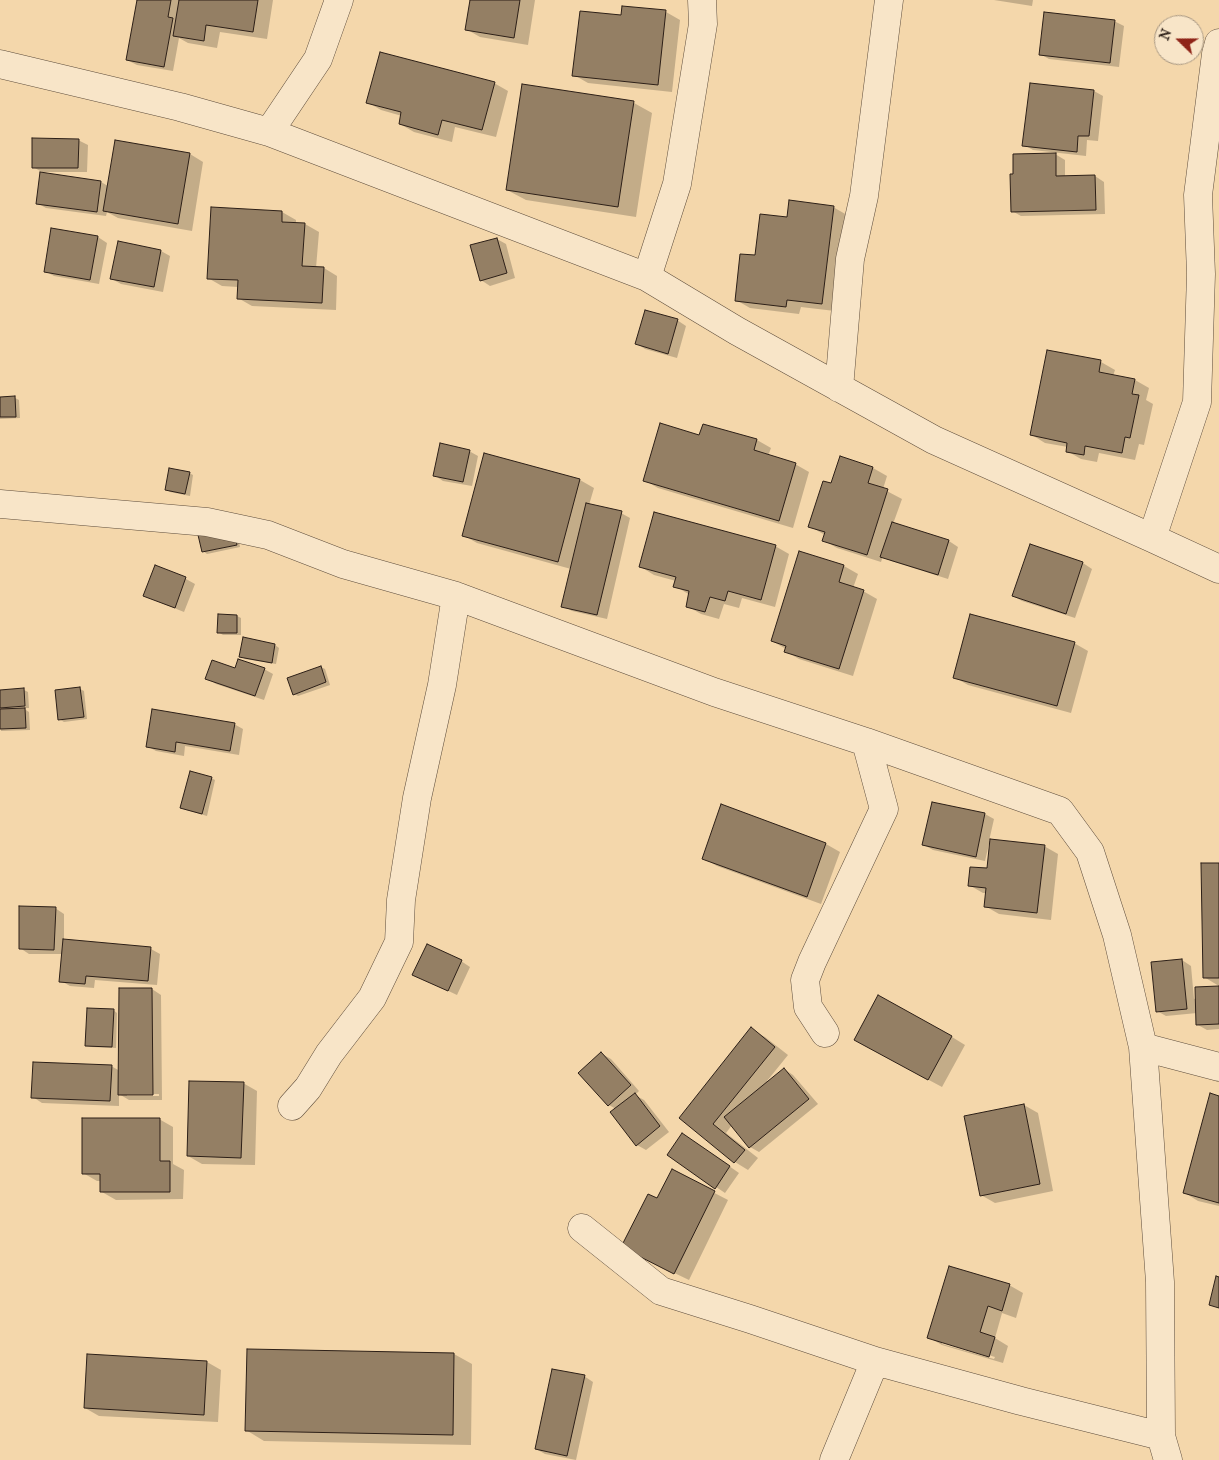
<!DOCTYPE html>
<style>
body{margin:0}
#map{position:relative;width:1219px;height:1460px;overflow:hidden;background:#f4d7ab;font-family:"IM FELL French Canon",serif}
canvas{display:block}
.north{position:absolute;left:1154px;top:15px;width:50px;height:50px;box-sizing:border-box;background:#f8e5c8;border:1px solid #a69681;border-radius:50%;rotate:292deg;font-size:14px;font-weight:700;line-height:20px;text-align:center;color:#2c1f17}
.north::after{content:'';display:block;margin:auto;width:18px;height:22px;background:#8f2418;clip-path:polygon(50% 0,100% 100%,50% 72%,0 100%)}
</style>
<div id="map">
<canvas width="1219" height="1460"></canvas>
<div class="north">N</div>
</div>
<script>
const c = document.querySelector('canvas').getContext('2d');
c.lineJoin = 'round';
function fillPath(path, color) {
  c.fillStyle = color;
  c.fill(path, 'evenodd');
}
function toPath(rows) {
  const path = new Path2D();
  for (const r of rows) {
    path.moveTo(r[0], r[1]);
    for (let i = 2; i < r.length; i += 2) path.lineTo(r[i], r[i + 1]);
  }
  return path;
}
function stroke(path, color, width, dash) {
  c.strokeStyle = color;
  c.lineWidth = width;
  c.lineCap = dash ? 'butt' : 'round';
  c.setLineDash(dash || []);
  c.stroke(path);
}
const shadow = toPath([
 [138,0,273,0,267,39,220,32,217,48,188,43,179,38,173,71,137,65,127,60],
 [471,0,535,0,528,45,480,37,466,29],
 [994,0,1033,0,1032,6],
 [623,7,666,12,680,20,672,92,588,83,574,75,622,17],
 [1114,21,1124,26,1119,67,1049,59,1040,54],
 [494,83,508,91,496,137,455,127,452,142,414,132,400,124,402,116,381,110,367,102],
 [1094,91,1103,96,1098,141,1087,140,1086,156,1033,150,1024,145],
 [634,103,652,113,636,217,526,200,507,190],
 [78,140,88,145,87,172,42,172,33,167],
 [190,154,203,162,192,231,118,218,107,212,106,216,46,208,37,203,101,182,108,186],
 [1055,154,1065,160,1065,177,1095,176,1104,182,1105,214,1021,216,1012,211],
 [833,207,847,215,835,311,801,307,799,314,750,308,736,300,756,257,788,219],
 [282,212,296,220,296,224,305,224,319,232,316,268,324,268,337,276,336,310,252,306,238,298,238,287,222,286,208,278],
 [52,230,98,237,107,243,99,284,54,276,45,271],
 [497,239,506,244,515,278,490,286,481,280],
 [119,243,161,251,170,256,163,292,121,284,112,279],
 [677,320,686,326,677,358,645,349,636,343],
 [1101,362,1115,370,1113,376,1135,380,1149,388,1146,400,1153,404,1144,445,1139,444,1135,460,1099,453,1097,462,1081,459,1067,451,1068,447,1045,443,1032,435],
 [0,398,15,398,19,400,20,418,0,419],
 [703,425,757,440,771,448,768,456,795,464,809,472,793,528,658,488,644,480,700,436],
 [469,451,478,456,472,486,443,481,434,475],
 [840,457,873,468,887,476,883,489,902,499,893,524,949,541,958,547,948,579,891,561,883,556,881,562,837,548,823,540,825,535,809,526,831,485],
 [189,473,193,475,190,496,170,492,166,489],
 [580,480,594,488,589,505,621,513,630,518,607,619,572,611,563,606,571,569,477,543,463,535],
 [237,531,240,547,207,554,203,551],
 [1030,545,1083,563,1092,569,1075,618,1022,601,1013,596],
 [775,546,789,554,775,607,742,598,739,608,724,604,719,619,701,614,687,606,690,595,675,586,676,581,654,575,641,567],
 [799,552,844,566,858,574,853,588,863,591,877,599,853,676,799,659,785,651,786,649,772,641],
 [155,567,186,579,195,584,184,612,154,600,145,595],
 [237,616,241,618,241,635,223,635,218,632],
 [244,639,275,645,279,648,276,664,245,659,241,656],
 [1074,643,1088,651,1071,713,968,685,954,677],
 [321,667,325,669,330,685,298,696,294,694],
 [264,669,273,674,264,700,216,684,207,678,236,670],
 [80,689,84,691,87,719,64,722,59,719],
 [24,690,28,692,29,708,23,708,29,712,30,730,1,731,0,691],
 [234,724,243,729,239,755,185,746,184,756,156,751,147,746],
 [211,778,215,780,207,816,186,810,182,808],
 [933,803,985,814,994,819,989,841,1044,846,1058,854,1051,920,999,914,985,906,986,893,983,893,969,885,988,869,990,844,989,844,985,861,933,850,924,845],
 [722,806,826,844,840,852,821,904,717,866,703,858],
 [1219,864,1219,986,1204,977],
 [55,908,64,914,64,941,151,949,160,954,157,985,95,980,94,988,70,986,61,981,63,954,29,954,20,948],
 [1182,960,1191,966,1194,999,1219,987,1219,1029,1207,1030,1198,1025,1197,1013,1166,1016,1157,1011],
 [461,961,470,967,457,995,423,979],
 [120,989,152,989,161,995,162,1100,129,1100,119,1094,119,1106,42,1103,33,1097,111,1066,120,1071],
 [127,1094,159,1094,159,1096,127,1096],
 [113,1010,117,1013,116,1048,91,1047,87,1045],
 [751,1029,765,1037,788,1055,767,1081,768,1082,784,1069,793,1075,818,1104,759,1152,750,1147,732,1125,726,1133,758,1158,748,1170,735,1162,680,1118],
 [952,1037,965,1045,942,1087,869,1048],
 [602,1054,611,1059,639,1091,635,1095,644,1100,669,1132,646,1150,637,1145,616,1109,609,1105],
 [243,1083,257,1091,255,1165,202,1164,188,1156],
 [1219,1097,1219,1206,1198,1201,1185,1193],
 [1024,1105,1038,1113,1053,1191,995,1203,981,1195],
 [159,1119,173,1127,173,1164,184,1170,183,1199,116,1200,102,1192,102,1181,97,1181,83,1173],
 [692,1140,739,1173,725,1193,669,1155],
 [672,1171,728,1200,689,1280,637,1255],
 [1009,1285,1023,1293,1016,1318,1002,1313,995,1338,1008,1346,1003,1363,942,1345,928,1337],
 [942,1341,995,1357,994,1359,942,1344],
 [454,1354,472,1364,471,1445,264,1441,246,1430],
 [207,1362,221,1370,218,1422,99,1416,85,1408],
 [584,1376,593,1382,576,1460,545,1454,536,1449]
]);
const building = toPath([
 [137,0,171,0,168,17,173,18,164,67,126,60,137,0],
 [179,0,258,0,253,32,206,25,204,41,173,36,179,0],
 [470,0,520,0,514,38,465,30,470,0],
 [622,6,666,10,658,85,572,76,580,11,621,15,622,6],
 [1044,12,1115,20,1110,63,1039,55,1044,12],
 [380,52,495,82,482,130,442,120,438,135,399,124,401,112,366,103,380,52],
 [1030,83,1094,90,1089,136,1078,136,1077,152,1022,146,1030,83],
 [522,84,634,101,618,207,506,190,522,84],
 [32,138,79,139,78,168,32,168,32,138],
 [115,140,190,153,178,224,103,211,115,140],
 [1056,153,1056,176,1095,175,1096,210,1011,212,1010,174,1013,174,1013,154,1056,153],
 [40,172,101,181,97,212,36,204,40,172],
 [789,200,834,206,822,304,787,300,786,307,735,301,740,254,755,255,760,214,787,217,789,200],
 [211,207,282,211,282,222,305,223,302,266,324,267,322,303,237,299,238,280,207,279,211,207],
 [51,228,98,236,90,280,44,272,51,228],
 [497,238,507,273,480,281,470,245,497,238],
 [118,241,161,250,154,287,110,279,118,241],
 [645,310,678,319,668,354,635,344,645,310],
 [1047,350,1101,360,1099,372,1135,379,1132,394,1139,395,1130,438,1125,437,1122,453,1085,446,1084,455,1066,452,1067,443,1030,435,1047,350],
 [15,396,16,417,0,417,0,397,15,396],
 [660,423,699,435,703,424,757,439,754,450,796,463,779,521,643,481,660,423],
 [440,443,470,450,463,482,433,476,440,443],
 [484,453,580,479,558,562,462,536,484,453],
 [840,456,873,467,868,483,888,489,867,555,822,541,825,532,808,527,823,481,831,483,840,456],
 [169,468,190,472,185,494,165,490,169,468],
 [586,503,622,511,597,615,561,607,586,503],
 [654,512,776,545,761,600,728,591,725,601,710,597,705,612,686,607,689,591,673,587,676,577,639,567,654,512],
 [892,522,949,540,938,575,880,557,892,522],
 [233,528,237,545,202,552,198,535,233,528],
 [1030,544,1083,562,1066,614,1012,596,1030,544],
 [799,551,844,565,839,582,864,590,839,669,784,652,786,646,771,641,799,551],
 [155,565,186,577,175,608,143,596,155,565],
 [218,614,237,615,237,633,217,633,218,614],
 [970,614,1075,642,1057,706,953,678,970,614],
 [243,637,275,644,272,663,239,657,243,637],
 [238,659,265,668,255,696,205,679,212,660,235,668,238,659],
 [321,666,326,682,293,695,287,678,321,666],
 [80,687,84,717,58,720,55,690,80,687],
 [24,688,25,706,0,708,0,690,24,688],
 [25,708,26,728,0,729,0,709,25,708],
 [152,709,235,723,230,751,176,742,175,752,146,747,152,709],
 [190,771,212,777,202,814,180,808,190,771],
 [932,802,985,813,976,857,922,845,932,802],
 [721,804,826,843,807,897,702,859,721,804],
 [990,839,1045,845,1037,913,984,907,986,888,968,886,970,867,987,868,990,839],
 [1201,863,1219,863,1219,978,1203,978,1201,863],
 [19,906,56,907,54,950,19,949,19,906],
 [63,939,151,947,148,981,86,976,85,984,59,982,63,939],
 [427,944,462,960,448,991,412,975,427,944],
 [1182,959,1187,1009,1156,1012,1151,962,1182,959],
 [1219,986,1219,1024,1196,1025,1195,987,1219,986],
 [119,988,152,988,153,1095,118,1095,119,988],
 [878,995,952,1036,928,1080,854,1040,878,995],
 [87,1008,114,1009,112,1047,85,1046,87,1008],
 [751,1027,775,1047,713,1124,745,1150,734,1163,679,1118,751,1027],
 [601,1052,631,1085,608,1106,578,1073,601,1052],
 [33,1062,112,1065,110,1101,31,1098,33,1062],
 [784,1068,809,1099,749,1148,724,1117,784,1068],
 [189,1081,244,1082,241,1158,187,1156,189,1081],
 [635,1093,660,1126,636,1146,610,1112,635,1093],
 [1210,1093,1219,1096,1219,1203,1183,1193,1210,1093],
 [1024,1104,1040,1184,980,1196,964,1116,1024,1104],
 [82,1118,160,1118,160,1161,170,1161,170,1192,100,1192,100,1174,82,1174,82,1118],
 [682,1133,730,1166,715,1189,667,1155,682,1133],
 [672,1169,715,1191,674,1274,621,1247,648,1194,657,1198,672,1169],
 [949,1266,1010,1284,1002,1311,988,1306,980,1332,995,1337,989,1357,927,1338,949,1266],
 [1216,1276,1219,1277,1219,1308,1209,1305,1216,1276],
 [247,1349,454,1353,453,1435,245,1431,247,1349],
 [87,1354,207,1361,204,1415,84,1408,87,1354],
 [552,1369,585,1375,567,1456,535,1449,552,1369]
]);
const minor = toPath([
 [0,64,180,107,269,132,647,277,737,331,934,440,1152,538,1219,569],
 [269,132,318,59,339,0],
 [647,277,677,184,703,24,702,0],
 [839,388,850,259,864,196,889,0],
 [0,504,207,522,268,535,343,564,456,596,714,692,866,742,884,809,812,962,805,980,808,1007,825,1033],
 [1152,538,1197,402,1201,274,1198,195,1216,54,1219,43],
 [866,742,1060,811,1090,852,1117,935,1143,1047,1160,1282,1161,1436,1168,1460],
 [1143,1047,1219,1067],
 [292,1106,308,1088,329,1054,372,998,399,942,401,900,417,798,442,685,456,596],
 [582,1228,661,1291,750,1319,875,1361,1021,1401,1161,1436],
 [834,1460,875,1361]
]);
fillPath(shadow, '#0003');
fillPath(building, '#947f64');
stroke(building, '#2c1f17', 1);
stroke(minor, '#5e4d3c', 29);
stroke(minor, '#f8e5c8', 28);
</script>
